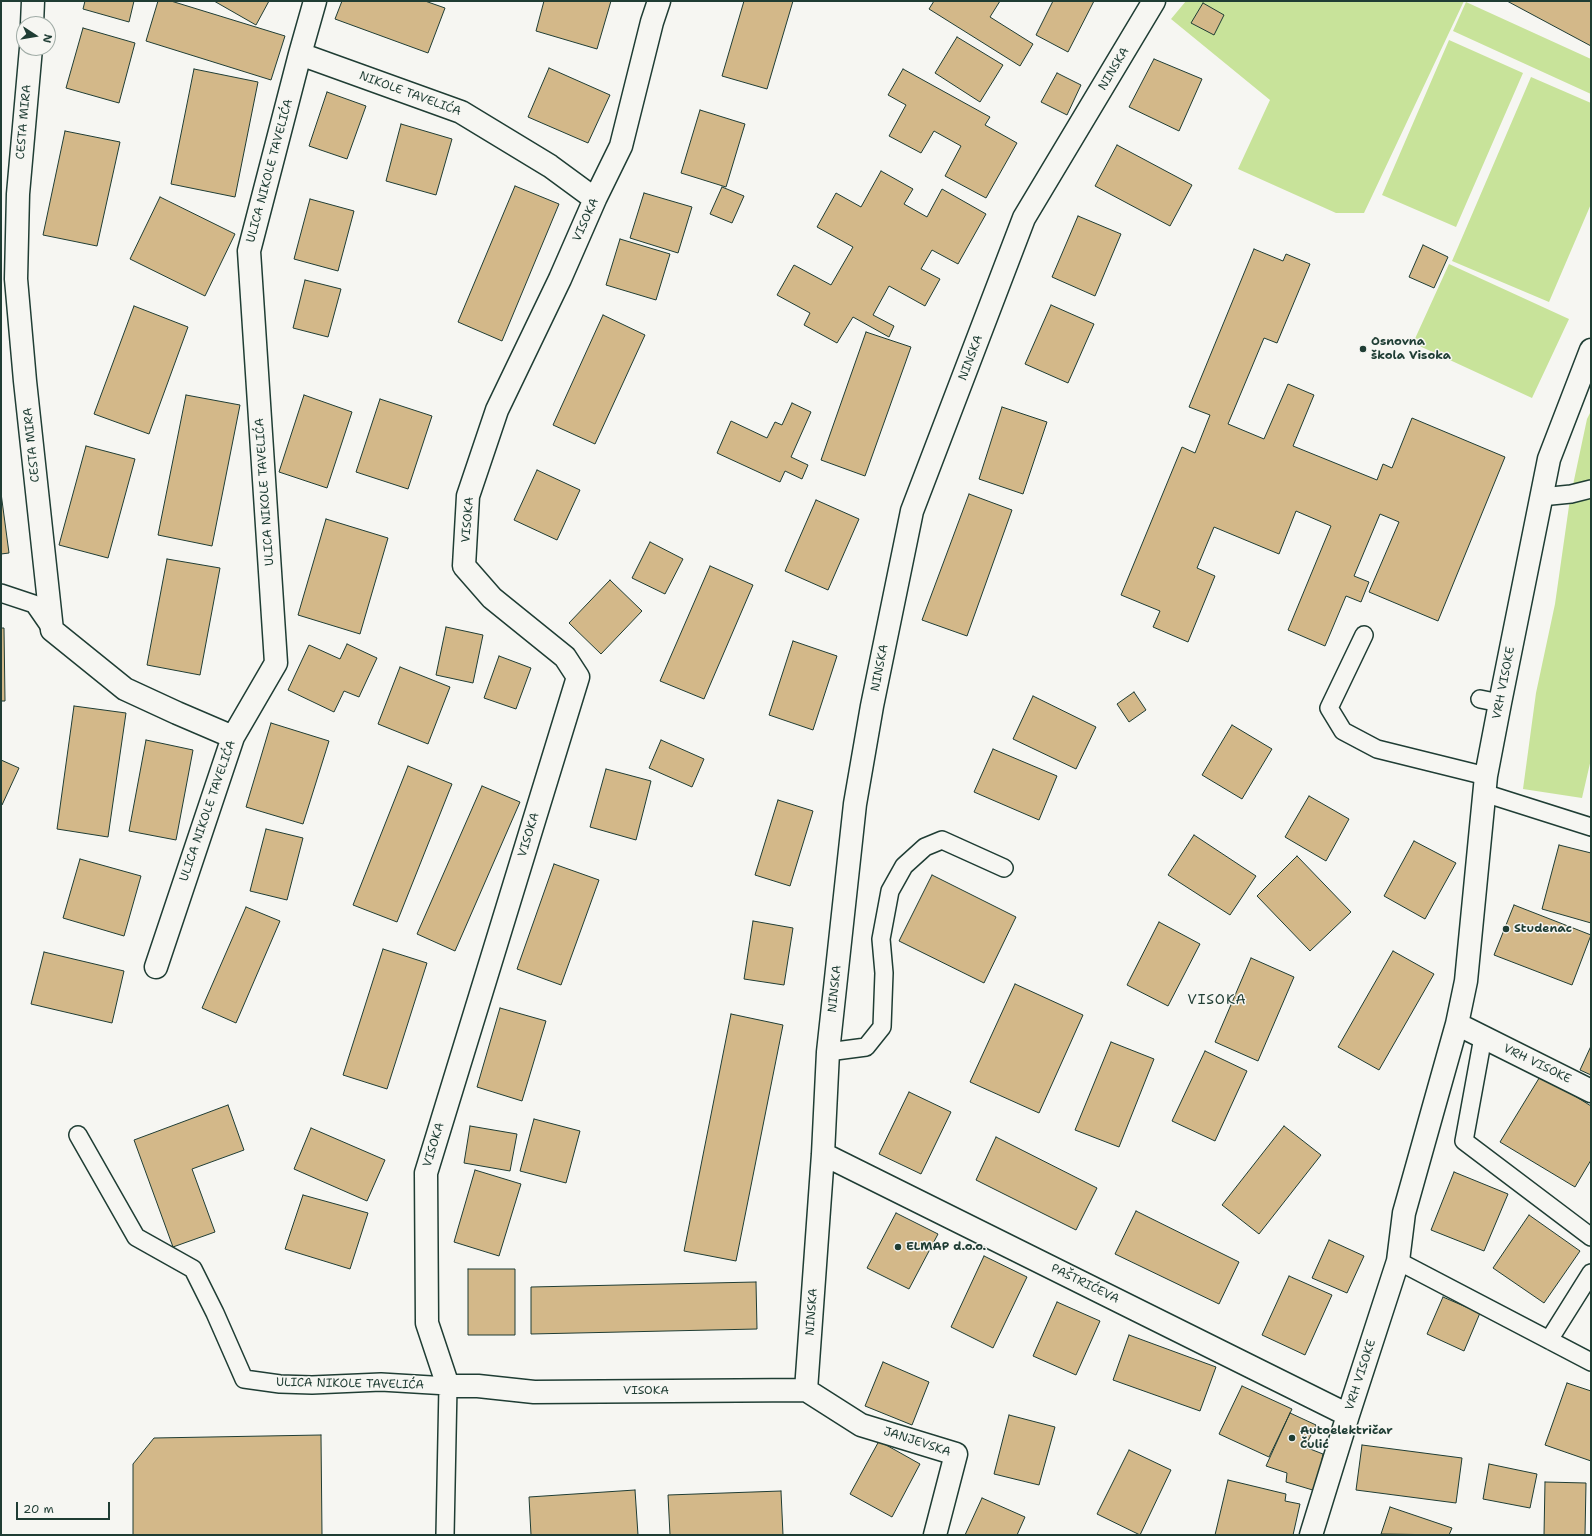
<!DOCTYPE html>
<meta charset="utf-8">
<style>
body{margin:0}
#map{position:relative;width:1592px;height:1536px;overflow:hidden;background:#f6f6f2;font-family:"Shantell Sans",sans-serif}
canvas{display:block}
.frame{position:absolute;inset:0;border:2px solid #1f3d34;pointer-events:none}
.north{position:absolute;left:16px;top:16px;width:40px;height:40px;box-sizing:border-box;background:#f6f6f2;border:1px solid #a0aca6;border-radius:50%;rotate:102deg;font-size:11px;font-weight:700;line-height:16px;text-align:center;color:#1f3d34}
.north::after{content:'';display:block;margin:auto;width:14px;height:18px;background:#1f3d34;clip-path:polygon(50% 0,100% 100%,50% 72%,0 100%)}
.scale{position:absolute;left:16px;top:1502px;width:94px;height:18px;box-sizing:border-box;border:2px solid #1f3d34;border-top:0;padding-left:5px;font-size:12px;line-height:14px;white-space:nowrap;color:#1f3d34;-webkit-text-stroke:3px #f6f6f2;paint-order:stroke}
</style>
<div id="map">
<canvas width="1592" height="1536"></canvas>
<div class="frame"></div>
<div class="north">N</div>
<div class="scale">20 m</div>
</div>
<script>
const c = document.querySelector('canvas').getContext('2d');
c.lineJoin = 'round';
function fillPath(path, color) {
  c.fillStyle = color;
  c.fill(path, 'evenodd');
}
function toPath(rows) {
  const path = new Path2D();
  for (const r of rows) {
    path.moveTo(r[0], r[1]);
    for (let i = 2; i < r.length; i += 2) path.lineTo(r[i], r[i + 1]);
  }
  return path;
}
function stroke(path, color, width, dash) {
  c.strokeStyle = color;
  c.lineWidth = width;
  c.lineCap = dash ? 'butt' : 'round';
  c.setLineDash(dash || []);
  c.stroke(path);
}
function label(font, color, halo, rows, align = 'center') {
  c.font = font + ' "Shantell Sans",sans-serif';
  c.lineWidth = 3;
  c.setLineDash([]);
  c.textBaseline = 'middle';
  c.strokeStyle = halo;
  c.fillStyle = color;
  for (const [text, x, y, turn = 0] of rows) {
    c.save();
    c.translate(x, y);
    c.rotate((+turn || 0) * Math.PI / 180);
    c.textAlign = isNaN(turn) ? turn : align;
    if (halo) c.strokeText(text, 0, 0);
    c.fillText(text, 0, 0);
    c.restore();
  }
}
const green = toPath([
 [1186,1,1464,1,1364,213,1336,213,1238,169,1270,100,1171,19],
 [1466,2,1591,59,1591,94,1453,31],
 [1449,40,1523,73,1456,227,1382,195],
 [1531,77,1591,103,1591,204,1549,302,1452,261],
 [1449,264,1569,319,1532,398,1413,343],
 [1591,411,1591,759,1582,798,1523,789,1536,693,1555,604,1570,499,1587,419]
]);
const building = toPath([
 [85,1,134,1,129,22,83,9,85,1],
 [158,1,171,1,285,36,271,80,146,41,158,1],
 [214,1,269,1,256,25,214,1],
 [342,1,425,1,445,8,428,53,335,19,342,1],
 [544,1,611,1,597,49,536,31,544,1],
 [744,1,793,1,767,89,722,76,744,1],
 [934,1,1000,1,990,17,1033,44,1020,66,929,9,934,1],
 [1053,1,1094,1,1068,52,1036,35,1053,1],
 [1507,1,1591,1,1591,46,1507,1],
 [1203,3,1224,15,1214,35,1191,23,1203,3],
 [83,28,135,43,119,103,66,88,83,28],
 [957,37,1003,65,980,102,935,73,957,37],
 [1154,59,1202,79,1179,131,1129,107,1154,59],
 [549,68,610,95,588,143,528,117,549,68],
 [194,69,258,82,235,197,171,184,194,69],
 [903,69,990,117,985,125,1017,143,986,198,945,176,961,146,934,131,921,153,889,136,906,105,888,95,903,69],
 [1057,73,1081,85,1067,115,1041,102,1057,73],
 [327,92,366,106,347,159,309,146,327,92],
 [700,110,745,124,726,187,681,173,700,110],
 [401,124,452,139,436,195,386,181,401,124],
 [65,131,120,142,97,246,43,235,65,131],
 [1117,145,1192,185,1170,226,1095,186,1117,145],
 [881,171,913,189,904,204,927,217,942,189,986,214,958,264,932,250,921,269,940,279,925,306,889,286,873,315,894,326,889,337,853,317,837,343,804,325,810,313,777,295,794,265,831,285,853,247,817,227,836,193,861,207,881,171],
 [515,186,559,204,502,341,458,322,515,186],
 [722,187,744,196,732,223,710,214,722,187],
 [644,193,692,207,678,253,630,238,644,193],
 [160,197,235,234,205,296,130,259,160,197],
 [310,199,354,211,338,271,294,259,310,199],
 [1078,216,1121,234,1095,296,1052,277,1078,216],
 [620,239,670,254,656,300,606,285,620,239],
 [1423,245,1448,257,1434,288,1409,277,1423,245],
 [1254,249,1283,261,1286,254,1310,264,1277,343,1264,338,1228,424,1264,439,1288,384,1314,395,1293,446,1377,480,1383,464,1392,468,1412,418,1505,457,1438,621,1369,592,1399,522,1380,514,1354,576,1369,582,1361,602,1346,596,1325,646,1288,630,1331,526,1296,511,1279,554,1214,527,1197,568,1215,576,1188,642,1153,627,1160,611,1121,595,1182,447,1195,453,1210,415,1189,407,1254,249],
 [305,280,341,289,328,337,293,328,305,280],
 [1051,305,1094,324,1068,383,1025,364,1051,305],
 [134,306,188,327,149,434,94,414,134,306],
 [603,315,645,335,595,444,553,425,603,315],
 [866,332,911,347,865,476,821,460,866,332],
 [186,395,240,405,212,546,158,535,186,395],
 [304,395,352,412,327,488,279,472,304,395],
 [380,399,432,416,408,489,356,472,380,399],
 [792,403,811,412,791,457,808,465,802,479,785,471,780,482,717,453,731,421,767,438,775,422,782,425,792,403],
 [1002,407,1047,422,1023,494,979,479,1002,407],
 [86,446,135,459,108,558,59,545,86,446],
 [537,470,580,490,557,540,514,520,537,470],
 [1,493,9,553,1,554,1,493],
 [969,494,1012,510,967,636,922,620,969,494],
 [816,500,859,519,828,590,785,571,816,500],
 [326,519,388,538,360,634,298,615,326,519],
 [650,542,683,559,665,594,632,578,650,542],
 [167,559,220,568,200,675,147,665,167,559],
 [710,566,753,585,704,699,660,681,710,566],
 [610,580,642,611,601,654,569,623,610,580],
 [446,627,483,635,473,683,436,675,446,627],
 [1,628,4,628,5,701,1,701,1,628],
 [793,641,837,656,813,730,769,715,793,641],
 [347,644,377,658,359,697,344,691,334,712,288,690,309,645,340,659,347,644],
 [499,656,531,668,516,709,484,698,499,656],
 [400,667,450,687,428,744,378,724,400,667],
 [1134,692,1146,710,1129,722,1117,704,1134,692],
 [1033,696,1096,727,1076,769,1013,739,1033,696],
 [74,706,126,713,108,837,57,829,74,706],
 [271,723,329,741,303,824,246,807,271,723],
 [1232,725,1272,749,1242,799,1202,775,1232,725],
 [146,740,193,750,176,840,129,831,146,740],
 [661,740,704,759,692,787,649,768,661,740],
 [993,749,1057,776,1039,820,974,792,993,749],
 [1,760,19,768,2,805,1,804,1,760],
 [408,766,452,784,397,922,353,905,408,766],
 [606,769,651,781,636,840,590,827,606,769],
 [482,786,520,802,455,951,417,934,482,786],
 [1309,796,1349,819,1326,861,1285,837,1309,796],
 [778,800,813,811,790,886,755,875,778,800],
 [266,829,303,838,287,900,250,891,266,829],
 [1194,835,1256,876,1230,915,1168,875,1194,835],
 [1414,841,1456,863,1425,919,1384,896,1414,841],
 [1559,845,1591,853,1591,923,1542,909,1559,845],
 [1297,856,1351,912,1310,951,1257,896,1297,856],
 [80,859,141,876,124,936,63,918,80,859],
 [554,864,599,880,561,985,517,969,554,864],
 [932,875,1016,917,984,983,899,941,932,875],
 [1514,905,1591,935,1572,985,1494,955,1514,905],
 [246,907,280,921,236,1023,202,1008,246,907],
 [753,921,793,928,784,985,744,979,753,921],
 [1159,922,1200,944,1168,1006,1127,985,1159,922],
 [383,949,427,963,387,1089,343,1075,383,949],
 [1393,951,1434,974,1379,1070,1338,1047,1393,951],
 [44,952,124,971,112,1023,31,1004,44,952],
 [1251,958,1294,977,1258,1061,1215,1042,1251,958],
 [1015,984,1083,1015,1039,1113,970,1082,1015,984],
 [500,1008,546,1021,522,1101,477,1087,500,1008],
 [731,1014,783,1025,736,1261,684,1251,731,1014],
 [1111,1042,1154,1059,1119,1147,1075,1130,1111,1042],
 [1591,1046,1591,1075,1580,1070,1591,1046],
 [1205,1051,1247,1071,1215,1141,1172,1121,1205,1051],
 [1541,1075,1591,1106,1591,1160,1575,1187,1500,1142,1541,1075],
 [909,1092,951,1112,921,1174,879,1154,909,1092],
 [228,1105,244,1150,192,1169,215,1232,173,1247,134,1140,228,1105],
 [534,1119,580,1131,566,1183,520,1171,534,1119],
 [470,1126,517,1134,510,1171,464,1163,470,1126],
 [1284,1126,1321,1155,1259,1234,1222,1205,1284,1126],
 [311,1128,385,1160,367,1201,294,1169,311,1128],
 [996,1137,1097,1188,1076,1230,976,1180,996,1137],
 [475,1170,521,1184,499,1256,454,1242,475,1170],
 [1454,1172,1508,1194,1484,1251,1431,1230,1454,1172],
 [303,1195,368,1213,350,1269,285,1249,303,1195],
 [1136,1211,1239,1262,1219,1304,1115,1254,1136,1211],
 [896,1213,938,1234,909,1289,867,1268,896,1213],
 [1529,1215,1580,1251,1544,1303,1493,1268,1529,1215],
 [1329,1240,1364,1256,1347,1293,1312,1278,1329,1240],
 [984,1256,1027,1277,993,1348,951,1327,984,1256],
 [468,1269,515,1269,515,1335,468,1335,468,1269],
 [1289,1276,1332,1295,1305,1355,1262,1335,1289,1276],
 [756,1282,757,1329,531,1334,531,1287,756,1282],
 [1443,1297,1480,1313,1464,1351,1427,1334,1443,1297],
 [1057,1302,1100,1321,1076,1375,1033,1356,1057,1302],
 [1129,1335,1216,1367,1200,1411,1113,1380,1129,1335],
 [883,1362,929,1382,912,1425,865,1406,883,1362],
 [1567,1383,1591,1391,1591,1461,1545,1445,1567,1383],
 [1242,1386,1292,1409,1269,1457,1219,1434,1242,1386],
 [1290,1413,1316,1425,1305,1447,1323,1454,1316,1491,1286,1482,1287,1473,1266,1466,1290,1413],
 [1009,1415,1055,1427,1039,1485,994,1474,1009,1415],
 [321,1435,322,1535,133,1535,133,1464,154,1438,321,1435],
 [879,1441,920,1464,892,1517,850,1494,879,1441],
 [1362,1445,1462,1458,1456,1503,1356,1490,1362,1445],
 [1129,1450,1171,1470,1140,1535,1097,1514,1129,1450],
 [1489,1464,1537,1474,1530,1508,1483,1499,1489,1464],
 [1228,1480,1286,1494,1285,1501,1300,1504,1293,1535,1215,1535,1228,1480],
 [1545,1482,1586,1483,1585,1535,1544,1535,1545,1482],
 [635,1490,638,1535,531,1535,529,1497,635,1490],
 [781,1491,783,1535,670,1535,668,1495,781,1491],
 [982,1498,1025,1517,1017,1535,965,1535,982,1498],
 [1390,1507,1452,1528,1449,1535,1381,1534,1390,1507]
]);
const lane = toPath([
 [1541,497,1571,494,1591,489],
 [1,593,34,604,52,630],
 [1364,635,1329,708,1343,731,1377,749,1486,776],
 [1480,699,1500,703],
 [1484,793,1591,827],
 [1483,1037,1464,1141,1591,1237],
 [828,1052,866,1047,882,1027,884,973,881,939,890,891,904,866,925,847,942,840,1004,868],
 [78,1135,136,1237,193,1269,215,1313,244,1379,280,1384,312,1385,381,1382,448,1386,445,1535],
 [1398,1261,1591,1362],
 [1549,1340,1591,1273]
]);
const street = toPath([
 [659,1,652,22,621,146,595,199,560,279,497,410,468,496,464,566,492,598,565,657,578,677,426,1173,427,1323,448,1386,478,1386,534,1392,806,1390],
 [32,24,33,1],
 [31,48,18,194,16,279,25,381,52,630,125,689,177,713,233,737],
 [300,54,461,112,550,166,595,199],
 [156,967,233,737,276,663,249,251,300,54,315,1],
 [1457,1024,1591,1091],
 [823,1154,1348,1415],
 [806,1390,823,1154,828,1052,855,804,872,706,912,511,1024,218,1154,1],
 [806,1390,861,1425,956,1454,935,1535],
 [1311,1535,1348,1415,1398,1261,1404,1213,1457,1024,1466,981,1486,776,1500,703,1549,459,1591,350]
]);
const markers = [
 [1363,349,4,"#1f3d34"],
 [1506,929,4,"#1f3d34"],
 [898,1247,4,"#1f3d34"],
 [1292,1438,4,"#1f3d34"]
];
const streetNames = [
 ["NINSKA",1114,69,-59],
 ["NIKOLE TAVELIĆA",410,94,20],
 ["CESTA MIRA",24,122,-85],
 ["ULICA NIKOLE TAVELIĆA",270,171,-75],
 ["VISOKA",586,220,-66],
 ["NINSKA",971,358,-69],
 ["CESTA MIRA",32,445,-96],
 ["ULICA NIKOLE TAVELIĆA",265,492,-94],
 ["VISOKA",468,520,-85],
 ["NINSKA",880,668,-79],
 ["VRH VISOKE",1504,683,-79],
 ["ULICA NIKOLE TAVELIĆA",208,811,-71],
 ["VISOKA",529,835,-73],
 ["NINSKA",835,989,-84],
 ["VRH VISOKE",1537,1064,26],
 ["VISOKA",434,1145,-73],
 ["PAŠTRIĆEVA",1085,1284,26],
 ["NINSKA",812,1312,-86],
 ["VRH VISOKE",1361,1375,-72],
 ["ULICA NIKOLE TAVELIĆA",350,1384,1],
 ["VISOKA",646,1391],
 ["JANJEVSKA",917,1442,18]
];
const poiNames = [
 ["Osnovna",1371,342],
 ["škola Visoka",1371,356],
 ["Studenac",1514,929],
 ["ELMAP d.o.o.",906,1247],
 ["Autoelektričar",1300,1431],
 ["Čulić",1300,1445]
];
const quarterNames = [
 ["VISOKA",1217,1000]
];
fillPath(green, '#c8e39a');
fillPath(building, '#d3b889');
stroke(building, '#1f3d34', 1);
stroke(lane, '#1f3d34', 20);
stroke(street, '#1f3d34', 25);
stroke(lane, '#f6f6f2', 17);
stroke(street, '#f6f6f2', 22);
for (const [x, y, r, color] of markers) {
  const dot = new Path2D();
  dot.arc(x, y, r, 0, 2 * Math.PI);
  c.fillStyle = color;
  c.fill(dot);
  stroke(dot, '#f6f6f2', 1.5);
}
label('12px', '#1f3d34', '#f6f6f2', streetNames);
label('bold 12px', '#1f3d34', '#f6f6f2', poiNames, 'left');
c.letterSpacing = '1px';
label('14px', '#1f3d34', '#f6f6f2', quarterNames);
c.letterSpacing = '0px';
</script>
